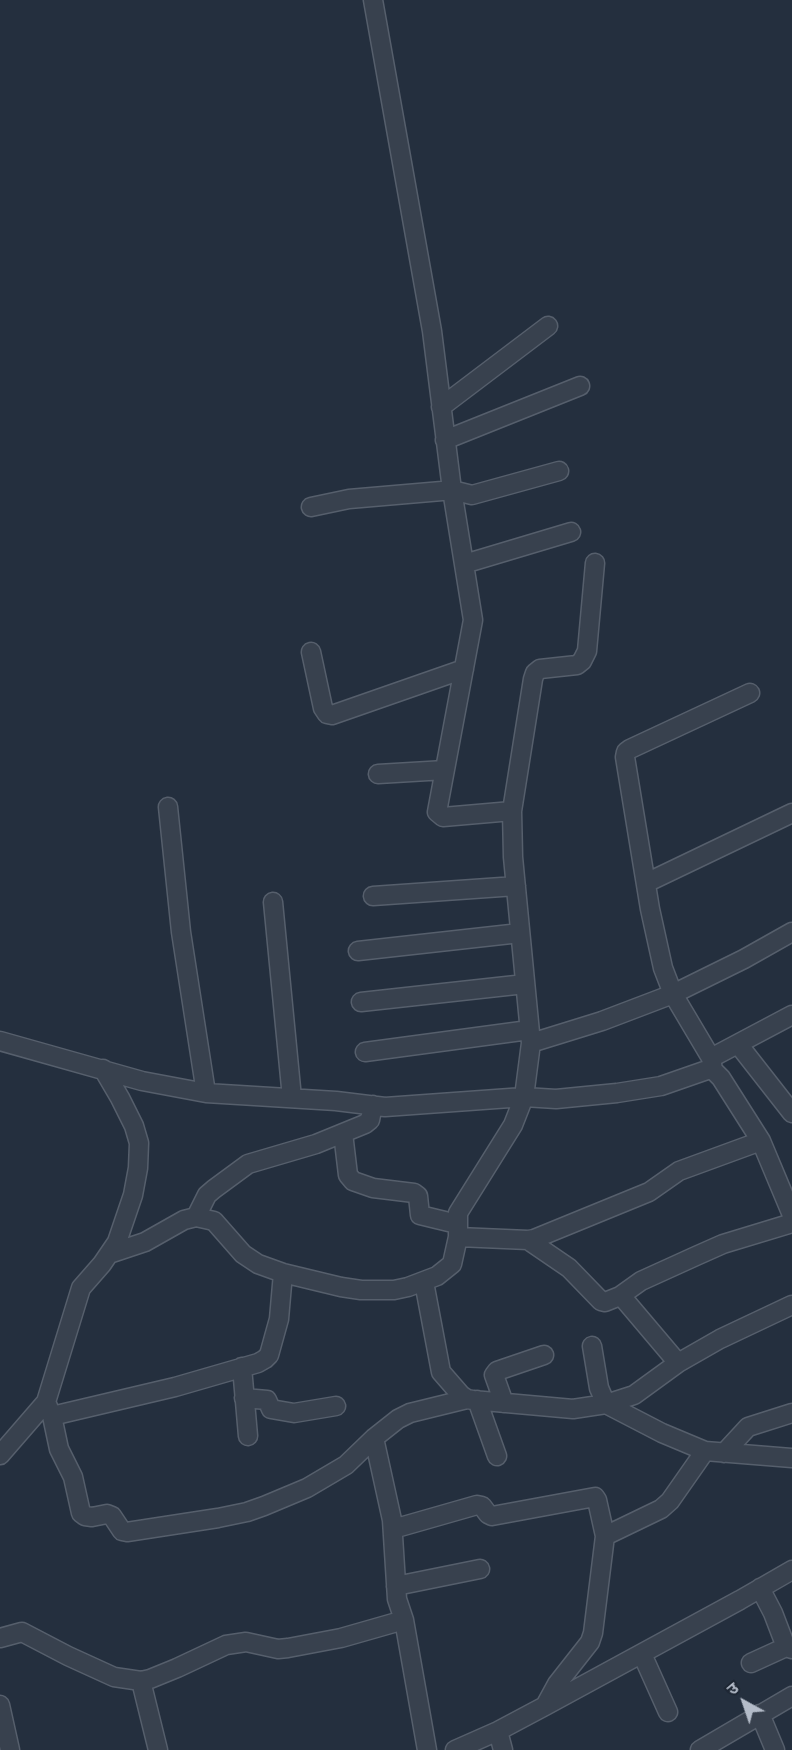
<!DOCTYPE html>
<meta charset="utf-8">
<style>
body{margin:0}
#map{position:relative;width:792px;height:1750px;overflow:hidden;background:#242f3e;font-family:Quicksand,"Noto Sans Devanagari",sans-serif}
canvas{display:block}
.north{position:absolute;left:714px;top:1672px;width:60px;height:60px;-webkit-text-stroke:4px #1d2633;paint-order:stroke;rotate:320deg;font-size:16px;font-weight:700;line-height:24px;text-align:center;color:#b4bcc9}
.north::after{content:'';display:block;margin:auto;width:21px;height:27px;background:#b4bcc9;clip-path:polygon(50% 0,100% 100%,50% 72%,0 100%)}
</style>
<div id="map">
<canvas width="792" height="1750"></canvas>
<div class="north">उ</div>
</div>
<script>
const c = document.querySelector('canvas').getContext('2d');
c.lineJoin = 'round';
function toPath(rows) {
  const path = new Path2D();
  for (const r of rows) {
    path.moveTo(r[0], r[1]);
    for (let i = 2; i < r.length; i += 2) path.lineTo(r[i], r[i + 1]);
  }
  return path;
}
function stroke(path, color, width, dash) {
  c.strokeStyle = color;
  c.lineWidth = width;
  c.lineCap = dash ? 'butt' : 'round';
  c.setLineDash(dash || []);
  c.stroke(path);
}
const minor = toPath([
 [373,0,432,331,452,490,473,620,437,812,443,817,512,811],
 [441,407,548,326],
 [445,440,580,386],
 [311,507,349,499,442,491,452,490,472,495,559,471],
 [464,564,571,532],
 [311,652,323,708,327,714,332,715,464,669],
 [378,774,445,770],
 [168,807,181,932,206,1093],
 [646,883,792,813],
 [373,896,516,886],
 [273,902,292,1098],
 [358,951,520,933],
 [361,1002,525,984],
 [0,1041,142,1081,206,1093,336,1101,385,1107,524,1097,556,1099,617,1093,661,1086,707,1070,713,1070,721,1078,761,1141,792,1215],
 [531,1043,602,1021,673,994,744,959,792,932],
 [738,1044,792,1113],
 [365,1052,529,1030],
 [711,1058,792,1015],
 [713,1070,711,1058,673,994,663,968,650,909,625,757,626,752,630,749,750,693],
 [343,1133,348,1175,353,1181,373,1188,414,1193,418,1196,420,1215,457,1224],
 [196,1217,207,1195,214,1189,248,1164,316,1144,365,1124,370,1120,373,1105],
 [458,1237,528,1240,534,1239,649,1192,679,1171,761,1141],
 [528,1240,569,1268,601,1301,605,1302,620,1296,623,1298,678,1363],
 [109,1254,145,1242,184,1220,196,1217,214,1221,243,1254,258,1264,283,1273,341,1287,361,1290,394,1290,408,1287,437,1276,452,1264,458,1237,458,1213,513,1125,524,1097,531,1043,513,857,512,811,533,679,535,673,540,669,577,665,582,661,587,651,595,563],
 [424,1282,441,1372,461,1395,467,1399,473,1400,573,1409,606,1404,634,1395,678,1363,720,1339,792,1305],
 [620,1296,641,1281,696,1256,723,1244,792,1223],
 [592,1346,599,1388,606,1404,662,1433,705,1451,792,1458],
 [242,1367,248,1436],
 [244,1398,267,1400,271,1409,294,1413,336,1406],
 [477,1400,497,1456],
 [46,1402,52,1416,59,1449,73,1477,81,1513,85,1516,92,1517,107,1514,112,1516,122,1531,127,1532,218,1518,247,1512,264,1506,307,1488,346,1465,374,1438,398,1419,410,1413,467,1399],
 [504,1403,494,1375,497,1371,544,1355],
 [52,1416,175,1387,258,1363,265,1359,269,1355,279,1319,283,1273],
 [374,1438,392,1520,397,1599,404,1620,427,1750],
 [724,1453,748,1427,792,1413],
 [0,1455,46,1402,81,1288,102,1264,117,1242,133,1195,138,1168,139,1143,134,1126,120,1098,103,1069],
 [393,1529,477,1505,482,1506,488,1514,492,1516,595,1497,597,1500,605,1536],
 [396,1586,480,1569],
 [760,1588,773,1613,786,1647,792,1649],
 [0,1638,22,1632,68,1656,114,1677,141,1681,150,1679,177,1668,226,1645,246,1642,278,1649,288,1648,341,1638,404,1620],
 [642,1654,668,1712],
 [751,1663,786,1647],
 [141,1681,158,1750],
 [0,1705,10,1750],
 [545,1706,557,1684,590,1642,593,1633,605,1536,661,1509,670,1501,705,1451],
 [760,1714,775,1750],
 [498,1731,503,1750],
 [455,1750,498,1731,545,1706,740,1600,792,1570],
 [700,1750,792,1696]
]);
stroke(minor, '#565f6c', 21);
stroke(minor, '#38414e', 18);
</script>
